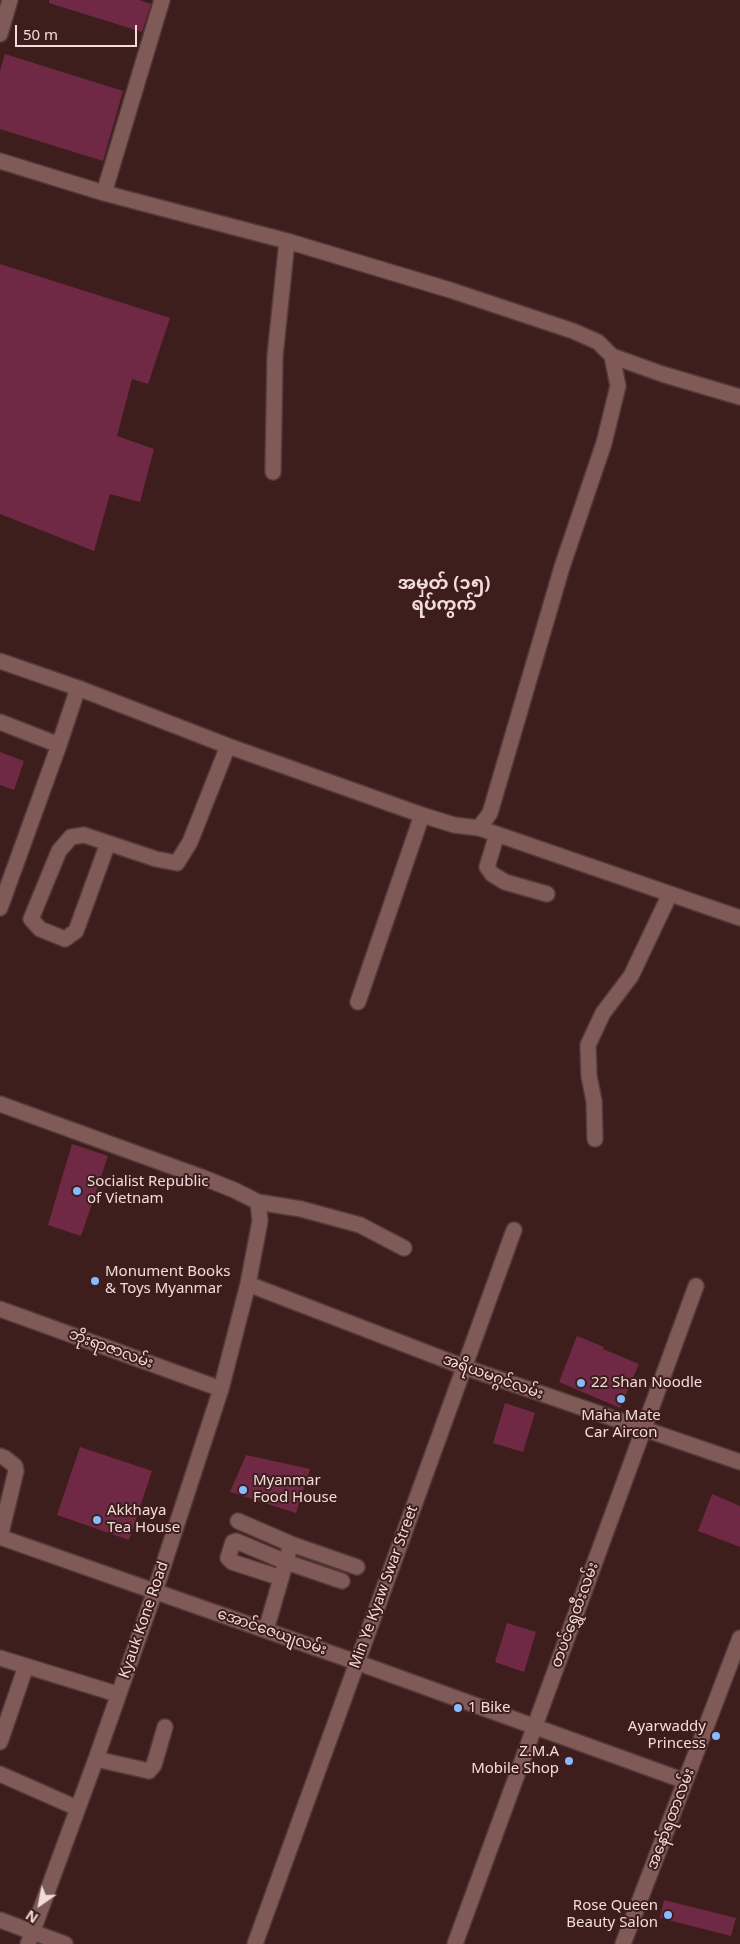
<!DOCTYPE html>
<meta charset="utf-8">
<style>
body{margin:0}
#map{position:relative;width:740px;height:1944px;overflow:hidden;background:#3e1e1d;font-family:"Noto Sans",sans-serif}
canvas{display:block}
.north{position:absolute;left:15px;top:1879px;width:50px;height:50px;-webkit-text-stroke:4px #3e1e1d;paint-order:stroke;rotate:213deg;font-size:14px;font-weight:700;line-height:20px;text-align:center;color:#f2dcda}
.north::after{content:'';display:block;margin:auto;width:18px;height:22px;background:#f2dcda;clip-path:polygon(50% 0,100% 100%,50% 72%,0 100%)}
.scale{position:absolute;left:15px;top:25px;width:122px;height:22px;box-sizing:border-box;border:2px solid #f2dcda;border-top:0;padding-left:6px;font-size:15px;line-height:18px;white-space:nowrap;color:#f2dcda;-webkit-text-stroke:4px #3e1e1d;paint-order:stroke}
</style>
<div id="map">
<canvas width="740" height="1944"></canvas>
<div class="north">N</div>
<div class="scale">50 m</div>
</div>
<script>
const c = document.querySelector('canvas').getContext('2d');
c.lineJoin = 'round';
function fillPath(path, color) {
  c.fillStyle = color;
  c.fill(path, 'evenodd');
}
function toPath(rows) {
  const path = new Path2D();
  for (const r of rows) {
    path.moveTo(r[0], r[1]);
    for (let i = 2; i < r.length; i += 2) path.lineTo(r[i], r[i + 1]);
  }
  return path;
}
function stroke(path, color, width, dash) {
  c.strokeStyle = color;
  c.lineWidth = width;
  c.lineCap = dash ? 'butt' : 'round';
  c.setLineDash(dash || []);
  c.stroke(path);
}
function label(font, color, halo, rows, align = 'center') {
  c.font = font + ' "Noto Sans","Noto Sans Myanmar",sans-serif';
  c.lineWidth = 4;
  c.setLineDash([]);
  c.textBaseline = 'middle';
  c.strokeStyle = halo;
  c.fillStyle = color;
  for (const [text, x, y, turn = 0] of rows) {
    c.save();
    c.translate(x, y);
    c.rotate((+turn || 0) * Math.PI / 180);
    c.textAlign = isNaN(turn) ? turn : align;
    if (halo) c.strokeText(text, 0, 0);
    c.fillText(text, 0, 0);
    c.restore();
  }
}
const building = toPath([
 [49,0,139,0,151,4,142,32,49,3],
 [5,54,123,91,103,161,0,129,0,71],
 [0,264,170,318,148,384,132,379,117,436,154,449,140,502,110,494,94,551,0,514],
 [0,752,24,761,14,790,0,785],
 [72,1144,108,1156,81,1236,48,1225],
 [577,1336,604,1347,603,1349,639,1364,620,1408,559,1382],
 [505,1403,535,1413,523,1452,493,1443],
 [80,1447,152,1471,129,1540,57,1515],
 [246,1455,310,1469,296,1513,230,1492],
 [712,1494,740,1506,740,1547,698,1531],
 [507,1623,536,1632,524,1672,495,1662],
 [664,1900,736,1918,731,1936,660,1918]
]);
const minor = toPath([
 [0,34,10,0],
 [0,161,104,193,287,241,450,290,573,331,598,342,612,356,618,386,604,443,562,567,490,813,479,828,454,825,422,815,228,746,78,688,0,661],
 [104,193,162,0],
 [612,356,662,374,740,397],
 [273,472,275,356,287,241],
 [0,722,59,745],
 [479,828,740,918],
 [497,834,487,867,492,874,505,882,547,894],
 [108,843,84,835,71,837,59,851,31,919,40,929,65,939,76,931,108,843,156,859,177,863,190,842,228,746],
 [0,908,59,745,78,688],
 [358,1002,422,815],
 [0,1104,204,1178,234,1190,258,1202,301,1209,360,1225,404,1248],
 [595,1139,594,1101,589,1076,588,1045,603,1013,631,976,670,894],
 [248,1284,464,1367,740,1462],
 [0,1309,221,1389],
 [0,1456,5,1458,15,1466,16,1471,0,1537],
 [238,1521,291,1544],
 [0,1537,356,1662,685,1781],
 [281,1578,232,1562,228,1558,233,1542,236,1541,286,1562,342,1581],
 [266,1630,291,1544,357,1567],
 [0,1658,117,1694],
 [0,1742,26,1666],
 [96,1759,149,1771,154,1765,165,1727],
 [0,1774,77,1808],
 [0,1920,65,1944],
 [28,1944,96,1759,155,1591,221,1389,248,1284,260,1221,258,1202],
 [255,1944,514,1230],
 [455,1944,696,1286],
 [623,1944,740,1638]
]);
const markers = [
 [77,1191,5,"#88bafc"],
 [95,1281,5,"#88bafc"],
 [581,1383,5,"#88bafc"],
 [621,1399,5,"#88bafc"],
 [243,1490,5,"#88bafc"],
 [97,1520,5,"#88bafc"],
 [458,1708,5,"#88bafc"],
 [716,1736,5,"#88bafc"],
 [569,1761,5,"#88bafc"],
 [668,1915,5,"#88bafc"]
];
const poiNames = [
 ["Socialist Republic",87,1182],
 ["of Vietnam",87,1199],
 ["Monument Books",105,1272],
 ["& Toys Myanmar",105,1289],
 ["22 Shan Noodle",591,1383],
 ["Maha Mate",621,1416,"center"],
 ["Car Aircon",621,1433,"center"],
 ["Myanmar",253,1481],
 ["Food House",253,1498],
 ["Akkhaya",107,1511],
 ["Tea House",107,1528],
 ["1 Bike",468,1708],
 ["Ayarwaddy",706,1727,"right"],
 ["Princess",706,1744,"right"],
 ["Z.M.A",559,1752,"right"],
 ["Mobile Shop",559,1769,"right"],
 ["Rose Queen",658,1906,"right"],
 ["Beauty Salon",658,1923,"right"]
];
const streetNames = [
 ["ဘိုးရာဇာလမ်း",111,1349,20],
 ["အရိယမဂ္ဂင်လမ်း",493,1377,20],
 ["Min Ye Kyaw Swar Street",384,1587,-70],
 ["တပင်ရွှေထီးလမ်း",575,1615,-70],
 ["Kyauk Kone Road",144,1620,-71],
 ["အောင်ဇေယျလမ်း",272,1632,19],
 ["အနော်ရထာလမ်း",671,1819,-69]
];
const quarterNames = [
 ["အမှတ် (၁၅)",444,584],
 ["ရပ်ကွက်",444,605]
];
fillPath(building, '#6f2944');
stroke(minor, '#553a3a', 18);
stroke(minor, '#7f5a57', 15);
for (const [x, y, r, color] of markers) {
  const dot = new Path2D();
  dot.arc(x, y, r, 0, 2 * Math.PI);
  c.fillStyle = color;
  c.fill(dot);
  stroke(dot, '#3e1e1d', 2);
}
label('15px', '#f2dcda', '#3e1e1d', poiNames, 'left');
label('15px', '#f2dcda', '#3e1e1d', streetNames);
label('bold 18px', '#f2dcda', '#3e1e1d', quarterNames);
</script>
